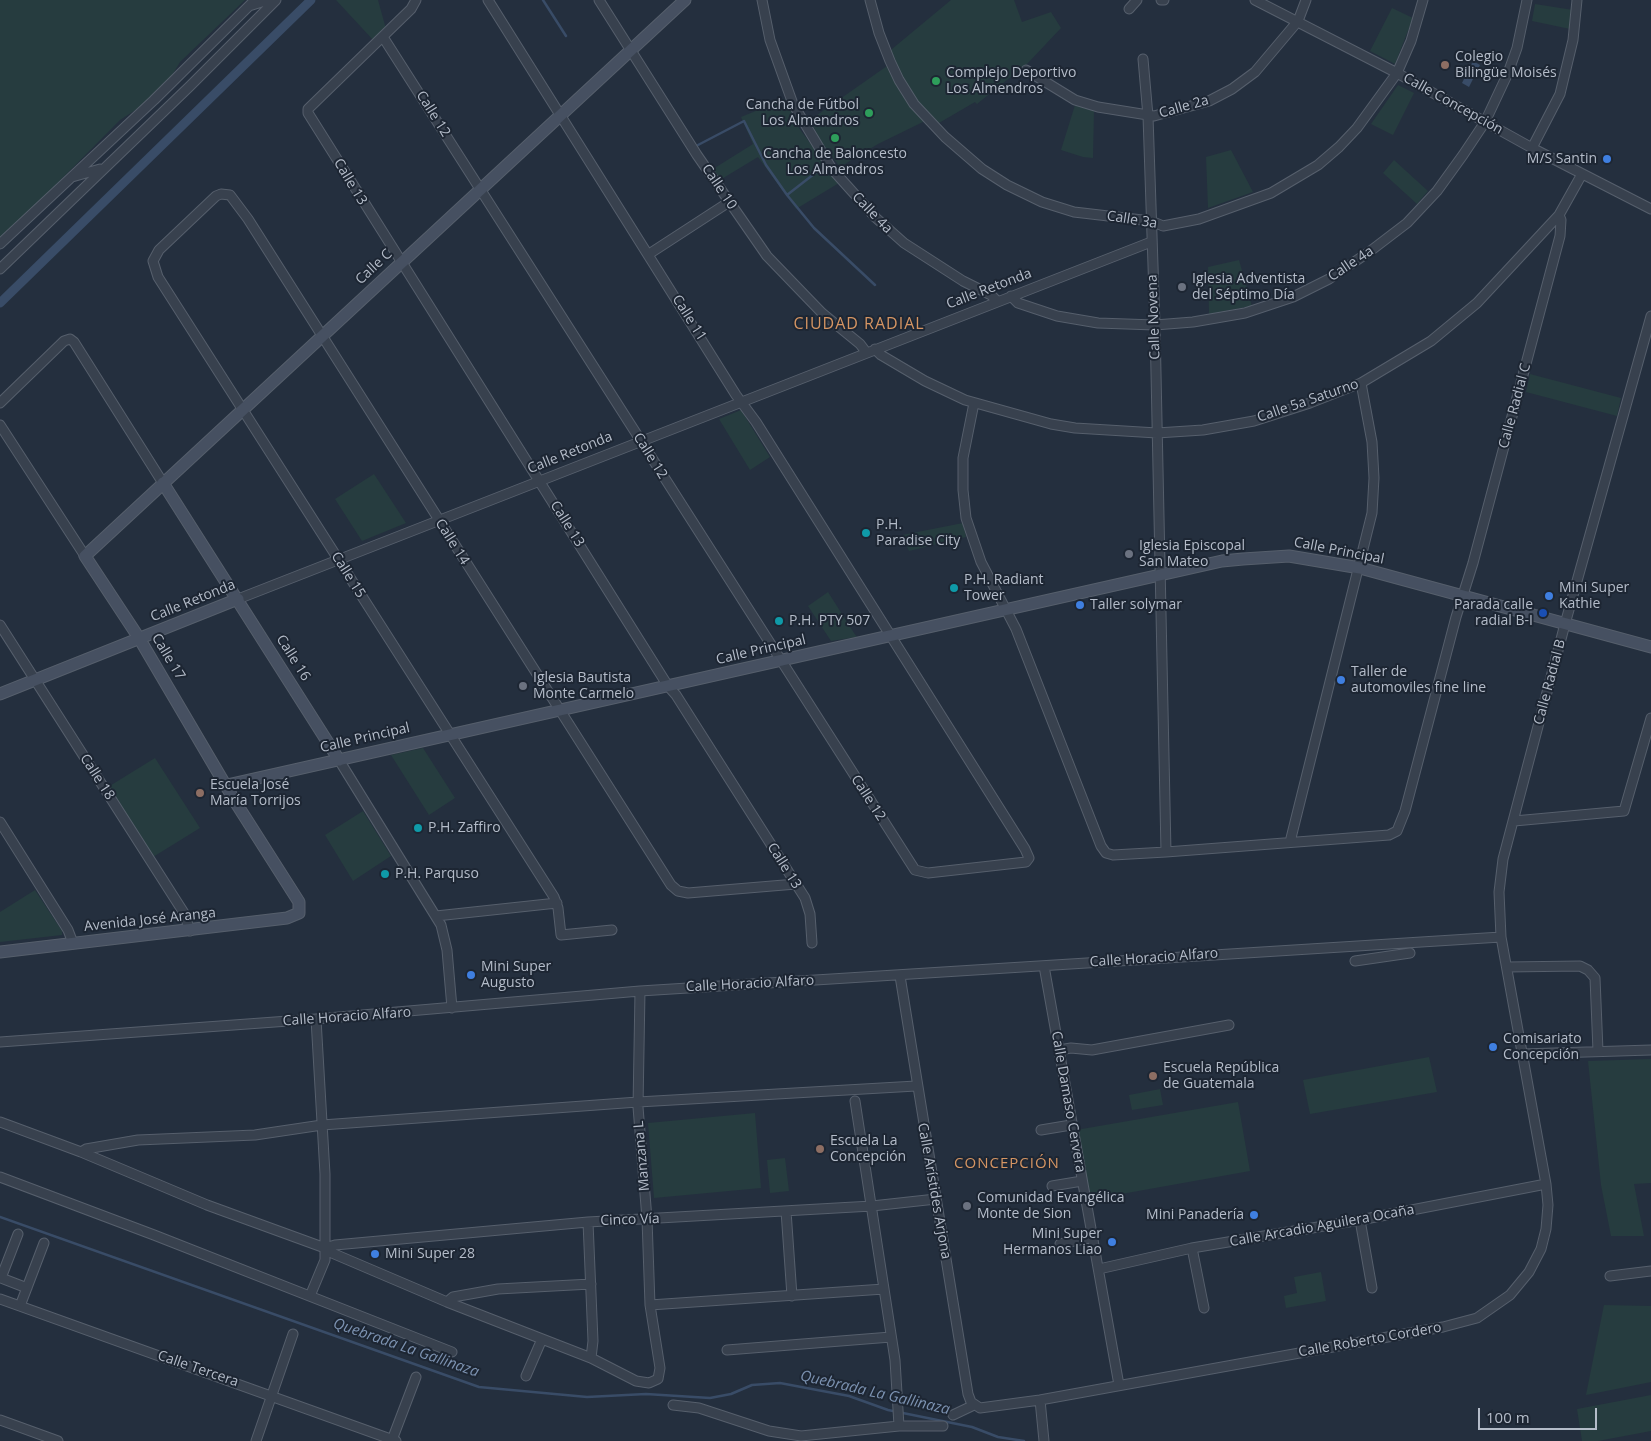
<!DOCTYPE html>
<meta charset="utf-8">
<style>
body{margin:0}
#map{position:relative;width:1651px;height:1441px;overflow:hidden;background:#242f3e;font-family:"Open Sans",sans-serif}
canvas{display:block}
.scale{position:absolute;left:1478px;top:1408px;width:119px;height:22px;box-sizing:border-box;border:2px solid #b4bcc9;border-top:0;padding-left:6px;font-size:15px;line-height:18px;white-space:nowrap;color:#b4bcc9;-webkit-text-stroke:4px #1d2633;paint-order:stroke}
</style>
<div id="map">
<canvas width="1651" height="1441"></canvas>
<div class="scale">100 m</div>
</div>
<script>
const c = document.querySelector('canvas').getContext('2d');
c.lineJoin = 'round';
function fillPath(path, color) {
  c.fillStyle = color;
  c.fill(path, 'evenodd');
}
function toPath(rows) {
  const path = new Path2D();
  for (const r of rows) {
    path.moveTo(r[0], r[1]);
    for (let i = 2; i < r.length; i += 2) path.lineTo(r[i], r[i + 1]);
  }
  return path;
}
function stroke(path, color, width, dash) {
  c.strokeStyle = color;
  c.lineWidth = width;
  c.lineCap = dash ? 'butt' : 'round';
  c.setLineDash(dash || []);
  c.stroke(path);
}
function label(font, color, halo, rows, align = 'center') {
  c.font = font + ' "Open Sans",sans-serif';
  c.lineWidth = 4;
  c.setLineDash([]);
  c.textBaseline = 'middle';
  c.strokeStyle = halo;
  c.fillStyle = color;
  for (const [text, x, y, turn = 0] of rows) {
    c.save();
    c.translate(x, y);
    c.rotate((+turn || 0) * Math.PI / 180);
    c.textAlign = isNaN(turn) ? turn : align;
    if (halo) c.strokeText(text, 0, 0);
    c.fillText(text, 0, 0);
    c.restore();
  }
}
const green = toPath([
 [0,0,245,0,180,62,171,77,148,102,120,120,0,241],
 [336,0,378,0,386,29,374,41],
 [951,0,1014,0,1022,22,1051,12,1061,28,1028,63,977,104,975,102,939,123,925,121,878,144,840,167,823,145,810,120,887,66,892,49],
 [1535,4,1573,10,1570,29,1532,21],
 [1392,8,1413,18,1395,64,1370,51],
 [1398,85,1414,93,1393,135,1371,124],
 [785,99,799,128,839,183,796,209,758,157,720,180,713,169,753,144,741,117],
 [1075,105,1094,110,1093,158,1083,157,1061,150],
 [1231,150,1253,192,1208,208,1206,157],
 [1394,160,1428,191,1417,204,1383,173],
 [1239,260,1252,306,1209,314,1208,267],
 [1530,374,1621,398,1617,416,1526,392],
 [741,410,770,457,750,470,719,419],
 [374,474,406,523,362,541,335,499],
 [963,523,966,537,909,551,902,535],
 [828,592,854,633,857,637,831,641,808,606],
 [423,748,455,798,429,815,391,755],
 [155,758,200,828,153,857,108,787],
 [363,811,391,856,353,881,325,835],
 [35,890,62,931,62,935,0,942,0,912],
 [1429,1057,1437,1092,1310,1114,1303,1080],
 [1651,1059,1651,1183,1634,1184,1644,1236,1611,1236,1601,1185,1588,1061],
 [1160,1089,1163,1105,1132,1110,1129,1095],
 [1238,1102,1250,1171,1088,1200,1076,1130],
 [755,1113,761,1188,654,1198,648,1123],
 [785,1158,789,1191,770,1193,767,1160],
 [1321,1272,1326,1301,1286,1308,1284,1296,1297,1293,1294,1277],
 [1604,1305,1651,1306,1651,1382,1586,1395],
 [1651,1395,1651,1431,1598,1441,1582,1441,1577,1409]
]);
const water = toPath([
 [1473,61,1480,65,1469,87,1462,83]
]);
const stream = toPath([
 [543,0,566,36],
 [698,145,744,121,766,165,787,195,823,167],
 [787,195,814,228,875,285],
 [0,1217,479,1387,587,1397,646,1394,710,1398,731,1394,752,1385,780,1383,849,1396,888,1410,972,1427,998,1437,1024,1441]
]);
const canal = toPath([
 [0,303,311,0]
]);
const street = toPath([
 [416,0,411,9,308,109,308,113,668,686,676,695,805,898,810,914,812,943],
 [599,0,697,155,767,256,822,313,860,344,866,352],
 [762,0,770,40,793,104,832,169,876,218,904,243,963,281,991,295,997,301],
 [870,0,879,33,890,61,899,80,914,104,945,137,982,169,1007,185,1042,202,1074,212,1151,221,1163,226,1199,219,1271,193,1318,165,1339,147,1357,128,1397,73,1411,41,1423,0],
 [1161,0,1164,0],
 [1255,0,1397,73,1532,148,1651,209],
 [249,6,268,0],
 [1129,9,1137,0],
 [383,37,915,870,928,873,1026,862,1029,858,1025,849,756,422,736,395,488,0],
 [1143,59,1148,116,1155,325,1166,852],
 [1026,70,1075,100,1098,107,1154,116,1209,101,1232,89,1255,72,1298,21,1306,0],
 [1532,148,1560,94,1573,40,1577,0],
 [72,177,100,169],
 [0,244,154,100,255,0],
 [649,254,729,202],
 [0,269,190,86,276,0],
 [1011,296,1018,303,1057,316,1098,323,1155,325,1193,322,1245,313,1293,297,1329,279,1369,252,1407,223,1437,191,1463,155,1485,122,1508,73,1517,48,1527,0],
 [875,349,881,355,925,381,965,400,1051,424,1075,428,1157,433,1203,430,1254,421,1310,403,1361,383,1431,341,1477,303,1559,215,1582,174],
 [0,403,64,341,70,339,74,342,163,483],
 [974,403,963,458,963,490,966,518,981,562,1016,629,1101,846,1106,853,1113,855,1166,852,1389,835,1397,831,1405,811,1456,617,1473,563,1560,236,1561,220,1559,215],
 [0,425,85,556],
 [238,599,1151,242],
 [0,625,184,913,190,931],
 [339,760,441,925,447,950,452,1008],
 [1514,821,1624,811,1651,718],
 [0,822,68,930,73,943],
 [1290,842,1372,513,1374,478,1372,442,1361,383],
 [436,916,557,903],
 [612,930,561,935,558,908,554,897,158,277,153,261,159,250,216,196,221,194,230,195,248,219,671,885,678,891,688,893,796,884],
 [1355,961,1410,953],
 [1044,966,1119,1385],
 [1507,967,1580,966,1588,970,1595,978,1598,1051],
 [900,976,968,1394,971,1402,980,1408,1040,1400,1443,1327,1477,1318,1510,1295,1529,1272,1541,1249,1546,1229,1548,1205,1546,1184,1501,937,1499,892,1503,859,1565,624,1651,316],
 [0,1042,316,1019,640,991,1501,937],
 [1059,1050,1071,1048,1092,1050,1229,1025],
 [1522,1054,1651,1050],
 [855,1101,895,1360,899,1426],
 [0,1122,81,1152,207,1205,325,1248,332,1253,447,1302,591,1358,636,1381,649,1383,658,1379,660,1368,650,1305,647,1219,638,1107,640,991],
 [1041,1130,1071,1125],
 [81,1152,86,1149,138,1140,255,1135,322,1125,638,1102,916,1086],
 [0,1177,154,1235,452,1352],
 [1052,1186,1082,1181],
 [786,1211,792,1296],
 [1360,1220,1372,1288],
 [588,1222,593,1341,591,1358],
 [18,1234,1,1278,27,1288],
 [1060,1244,1093,1237],
 [325,1248,335,1245,588,1222,872,1206,936,1199],
 [1192,1248,1204,1308],
 [1099,1269,1192,1248,1360,1220,1546,1184],
 [1610,1276,1651,1271],
 [310,1296,325,1260,325,1174,316,1019],
 [0,1299,396,1441],
 [447,1302,453,1297,498,1289,591,1284],
 [650,1305,884,1289],
 [20,1306,44,1243],
 [727,1350,891,1337],
 [526,1376,542,1339],
 [1040,1400,1044,1441],
 [673,1405,699,1408,769,1431,801,1436,899,1426,943,1426],
 [953,1415,974,1405],
 [0,1420,58,1441],
 [392,1440,416,1377],
 [256,1441,293,1334]
]);
const secondary = toPath([
 [163,483,339,760],
 [0,694,238,599],
 [227,785,1222,561,1243,559,1289,556,1360,568,1651,647],
 [0,952,287,918,299,913,299,902,236,803,139,638,85,556,685,0]
]);
const markers = [
 [1445,65,5,"#8d6e63"],
 [936,81,5,"#2e9e5b"],
 [869,113,5,"#2e9e5b"],
 [835,138,5,"#2e9e5b"],
 [1607,159,5,"#3f7fe0"],
 [1182,287,5,"#6b7280"],
 [866,533,5,"#0f9aa8"],
 [1129,554,5,"#6b7280"],
 [954,588,5,"#0f9aa8"],
 [1549,596,5,"#3f7fe0"],
 [1080,605,5,"#3f7fe0"],
 [1543,613,5,"#1a4fb4"],
 [779,621,5,"#0f9aa8"],
 [1341,680,5,"#3f7fe0"],
 [523,686,5,"#6b7280"],
 [200,793,5,"#8d6e63"],
 [418,828,5,"#0f9aa8"],
 [385,874,5,"#0f9aa8"],
 [471,975,5,"#3f7fe0"],
 [1493,1047,5,"#3f7fe0"],
 [1153,1076,5,"#8d6e63"],
 [820,1149,5,"#8d6e63"],
 [967,1206,5,"#6b7280"],
 [1254,1215,5,"#3f7fe0"],
 [1112,1242,5,"#3f7fe0"],
 [375,1254,5,"#3f7fe0"]
];
const poiNames = [
 ["Colegio",1455,57],
 ["Bilingüe Moisés",1455,73],
 ["Complejo Deportivo",946,73],
 ["Los Almendros",946,89],
 ["Cancha de Fútbol",859,105,"right"],
 ["Los Almendros",859,121,"right"],
 ["Cancha de Baloncesto",835,154,"center"],
 ["Los Almendros",835,170,"center"],
 ["M/S Santin",1597,159,"right"],
 ["Iglesia Adventista",1192,279],
 ["del Séptimo Día",1192,295],
 ["P.H.",876,525],
 ["Paradise City",876,541],
 ["Iglesia Episcopal",1139,546],
 ["San Mateo",1139,562],
 ["P.H. Radiant",964,580],
 ["Tower",964,596],
 ["Mini Super",1559,588],
 ["Kathie",1559,604],
 ["Taller solymar",1090,605],
 ["Parada calle",1533,605,"right"],
 ["radial B-I",1533,621,"right"],
 ["P.H. PTY 507",789,621],
 ["Taller de",1351,672],
 ["automoviles fine line",1351,688],
 ["Iglesia Bautista",533,678],
 ["Monte Carmelo",533,694],
 ["Escuela José",210,785],
 ["María Torrijos",210,801],
 ["P.H. Zaffiro",428,828],
 ["P.H. Parquso",395,874],
 ["Mini Super",481,967],
 ["Augusto",481,983],
 ["Comisariato",1503,1039],
 ["Concepción",1503,1055],
 ["Escuela República",1163,1068],
 ["de Guatemala",1163,1084],
 ["Escuela La",830,1141],
 ["Concepción",830,1157],
 ["Comunidad Evangélica",977,1198],
 ["Monte de Sion",977,1214],
 ["Mini Panadería",1244,1215,"right"],
 ["Mini Super",1102,1234,"right"],
 ["Hermanos Liao",1102,1250,"right"],
 ["Mini Super 28",385,1254]
];
const streetNames = [
 ["Calle Concepción",1453,104,29],
 ["Calle 2a",1184,107,-16],
 ["Calle 12",433,114,58],
 ["Calle 13",350,182,59],
 ["Calle 10",719,187,56],
 ["Calle 4a",872,213,46],
 ["Calle 3a",1132,220,9],
 ["Calle 4a",1351,264,-34],
 ["Calle C",374,267,-43],
 ["Calle Retonda",989,289,-21],
 ["Calle Novena",1154,317,-92],
 ["Calle 11",689,318,58],
 ["Calle 5a Saturno",1308,401,-19],
 ["Calle Radial C",1515,406,-75],
 ["Calle Retonda",570,453,-22],
 ["Calle 12",650,456,58],
 ["Calle 13",567,524,58],
 ["Calle 14",452,542,58],
 ["Calle Principal",1339,551,11],
 ["Calle 15",348,575,58],
 ["Calle Retonda",193,601,-22],
 ["Calle Principal",761,650,-13],
 ["Calle 17",168,657,59],
 ["Calle 16",293,658,58],
 ["Calle Radial B",1550,682,-75],
 ["Calle Principal",365,738,-13],
 ["Calle 18",97,777,57],
 ["Calle 12",868,798,57],
 ["Calle 13",784,866,58],
 ["Avenida José Aranga",150,920,-6],
 ["Calle Horacio Alfaro",1154,958,-4],
 ["Calle Horacio Alfaro",750,984,-3],
 ["Calle Horacio Alfaro",347,1017,-4],
 ["Calle Damaso Cervera",1068,1102,80],
 ["Manzana L",642,1156,-95],
 ["Calle Arístides Arjona",934,1191,80],
 ["Cinco Vía",630,1220,-2],
 ["Calle Arcadio Aguilera Ocaña",1322,1226,-10],
 ["Calle Roberto Cordero",1370,1340,-10],
 ["Calle Tercera",198,1369,19]
];
const neighbourhoodNames = [
 ["CONCEPCIÓN",1007,1164]
];
const waterNames = [
 ["Quebrada La Gallinaza",406,1348,19],
 ["Quebrada La Gallinaza",875,1393,13]
];
const quarterNames = [
 ["CIUDAD RADIAL",859,324]
];
fillPath(green, '#263c3f');
fillPath(water, '#394c67');
stroke(stream, '#394c67', 2.5);
stroke(canal, '#394c67', 9);
stroke(street, '#565f6c', 11);
stroke(secondary, '#565f6c', 13);
stroke(street, '#38414e', 9);
stroke(secondary, '#465061', 11);
for (const [x, y, r, color] of markers) {
  const dot = new Path2D();
  dot.arc(x, y, r, 0, 2 * Math.PI);
  c.fillStyle = color;
  c.fill(dot);
  stroke(dot, '#1d2633', 2);
}
label('14px', '#b4bcc9', '#1d2633', poiNames, 'left');
label('14px', '#b4bcc9', '#1d2633', streetNames);
c.letterSpacing = '1px';
label('15px', '#d59563', '#1d2633', neighbourhoodNames);
c.letterSpacing = '0px';
label('italic 15px', '#7c92b1', '#1d2633', waterNames);
c.letterSpacing = '1px';
label('16px', '#d59563', '#1d2633', quarterNames);
c.letterSpacing = '0px';
</script>
